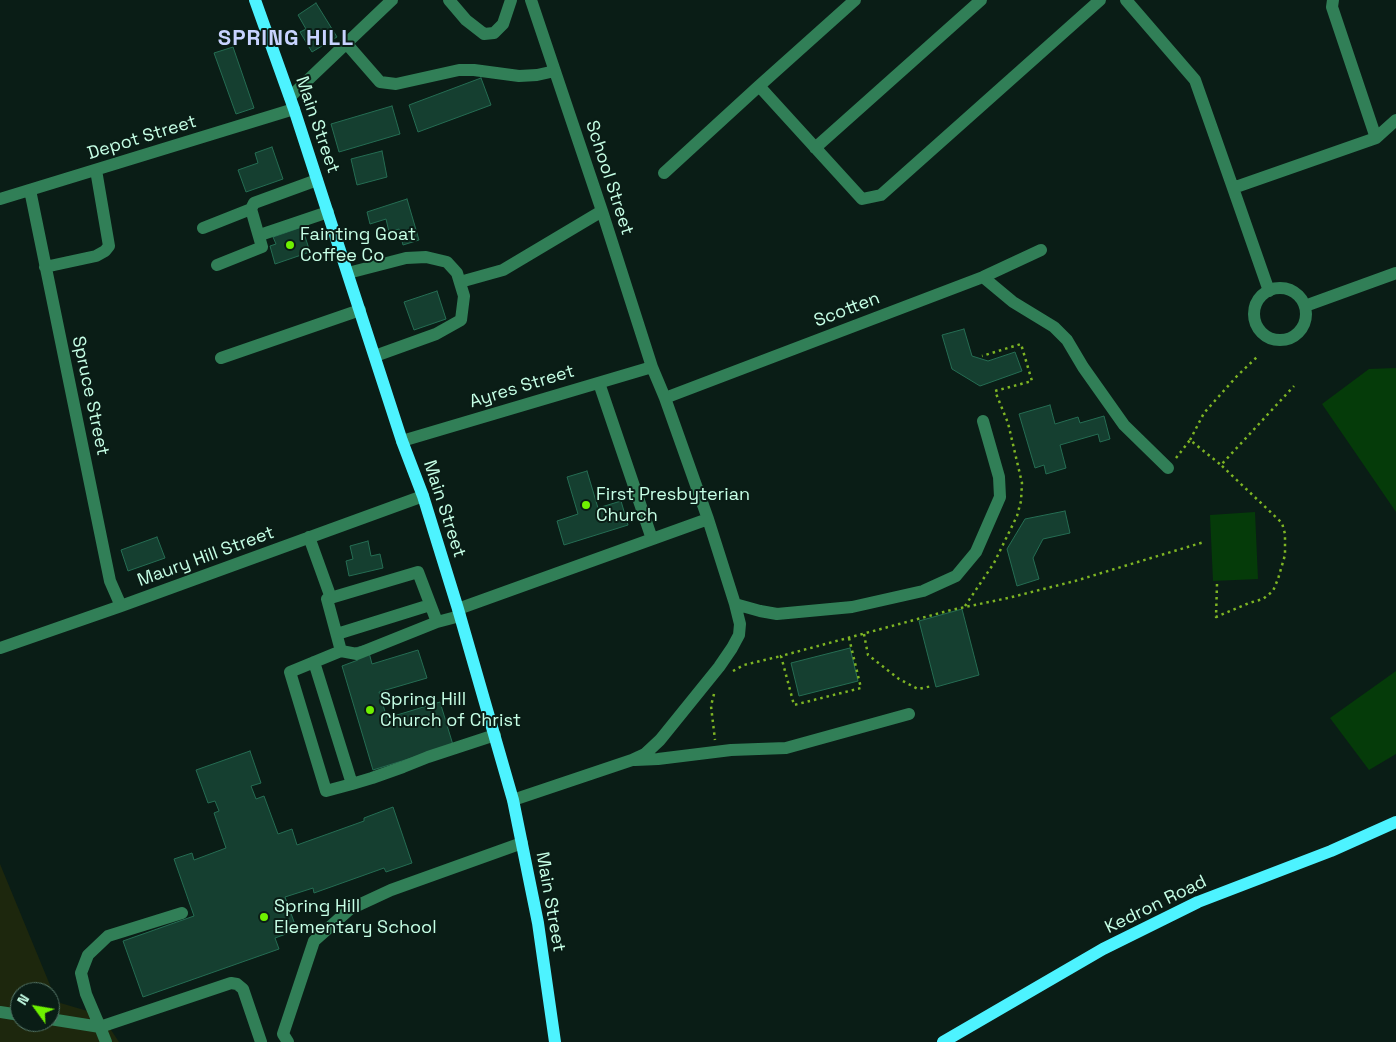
<!DOCTYPE html>
<style>
body{margin:0}
#map{position:relative;width:1396px;height:1042px;overflow:hidden;background:#0a1d16;font-family:"Space Grotesk",sans-serif}
canvas{display:block}
.north{position:absolute;left:10px;top:982px;width:50px;height:50px;box-sizing:border-box;background:#0a1d16;border:1px solid #557769;border-radius:50%;rotate:302deg;font-size:14px;font-weight:700;line-height:20px;text-align:center;color:#c6ffe6}
.north::after{content:'';display:block;margin:auto;width:18px;height:22px;background:#6ff100;clip-path:polygon(50% 0,100% 100%,50% 72%,0 100%)}
</style>
<div id="map">
<canvas width="1396" height="1042"></canvas>
<div class="north">N</div>
</div>
<script>
const c = document.querySelector('canvas').getContext('2d');
c.lineJoin = 'round';
function fillPath(path, color) {
  c.fillStyle = color;
  c.fill(path, 'evenodd');
}
function toPath(rows) {
  const path = new Path2D();
  for (const r of rows) {
    if (r.length === 3) {
      path.moveTo(r[0] + r[2], r[1]);
      path.arc(r[0], r[1], r[2], 0, 2 * Math.PI);
      continue;
    }
    path.moveTo(r[0], r[1]);
    for (let i = 2; i < r.length; i += 2) path.lineTo(r[i], r[i + 1]);
  }
  return path;
}
function stroke(path, color, width, dash) {
  c.strokeStyle = color;
  c.lineWidth = width;
  c.lineCap = dash ? 'butt' : 'round';
  c.setLineDash(dash || []);
  c.stroke(path);
}
function label(font, color, halo, rows, align = 'center') {
  c.font = font + ' "Space Grotesk",sans-serif';
  c.lineWidth = 4;
  c.setLineDash([]);
  c.textBaseline = 'middle';
  c.strokeStyle = halo;
  c.fillStyle = color;
  for (const [text, x, y, turn = 0] of rows) {
    c.save();
    c.translate(x, y);
    c.rotate((+turn || 0) * Math.PI / 180);
    c.textAlign = isNaN(turn) ? turn : align;
    if (halo) c.strokeText(text, 0, 0);
    c.fillText(text, 0, 0);
    c.restore();
  }
}
const green = toPath([
 [0,864,57,1002,101,1015,119,1042,0,1042],
 [20,992,50,992,50,1022,20,1022]
]);
const water = toPath([
 [1396,368,1396,512,1322,404,1369,369],
 [1255,512,1258,579,1213,581,1210,515],
 [1396,671,1396,754,1369,770,1330,718]
]);
const building = toPath([
 [316,3,337,37,312,52,300,32,306,29,298,15,316,3],
 [233,47,254,108,236,114,214,53,233,47],
 [481,78,491,105,418,132,409,105,481,78],
 [392,106,400,134,339,152,331,124,392,106],
 [272,147,283,179,246,192,238,170,258,163,255,153,272,147],
 [382,151,387,177,357,185,351,159,382,151],
 [407,199,419,240,403,245,399,229,389,232,386,219,370,224,367,212,407,199],
 [302,227,310,252,275,264,270,246,276,244,273,237,302,227],
 [437,291,446,319,414,330,404,302,437,291],
 [964,329,972,356,988,361,1015,352,1022,371,980,386,952,369,942,335,964,329],
 [1050,405,1055,424,1078,417,1080,423,1104,416,1110,439,1100,442,1098,434,1060,445,1066,468,1046,474,1044,465,1035,468,1019,414,1050,405],
 [587,471,598,508,621,501,628,525,564,545,557,521,578,514,567,477,587,471],
 [1065,511,1070,533,1043,539,1033,558,1039,579,1017,586,1007,549,1025,519,1065,511],
 [157,537,165,558,128,571,121,550,157,537],
 [368,541,371,556,380,554,383,568,349,576,346,561,353,559,350,546,368,541],
 [962,609,979,675,936,687,919,621,962,609],
 [367,645,372,664,418,650,427,678,379,692,387,718,440,702,453,745,373,770,342,666,358,660,355,648,367,645],
 [850,648,858,681,799,696,791,663,850,648],
 [250,751,261,783,251,786,256,799,264,796,278,834,292,829,297,845,364,821,364,818,393,807,412,863,386,872,384,868,314,893,313,888,285,897,297,930,275,938,279,949,143,997,123,941,194,916,174,859,192,853,194,860,226,848,214,813,219,811,215,801,208,803,196,770,250,751]
]);
const path = toPath([
 [1190,440,1204,413,1237,376,1257,357],
 [1176,458,1190,440,1221,465,1294,386],
 [1217,584,1216,617,1249,603,1263,599,1273,591,1278,579,1285,555,1285,534,1282,523,1221,465],
 [965,606,994,563,1017,516,1021,501,1022,483,1008,423,995,391,1032,381,1021,344,982,356],
 [864,634,868,655,899,679,918,689,932,686],
 [849,638,861,688,794,705,781,656,951,610,1008,598,1075,581,1204,542],
 [733,671,744,665,781,656],
 [714,694,711,706,715,740]
]);
const minor = toPath([
 [449,0,466,20,484,34,494,33,503,24,511,0],
 [1126,0,1195,80,1233,188],
 [1333,0,1332,7,1376,138,1396,120],
 [346,43,380,82,396,84,459,70,474,70,519,76,537,75,555,71],
 [759,86,862,199,881,195,1100,0],
 [290,97,392,0],
 [815,148,981,0],
 [664,173,759,86,855,0],
 [30,190,110,581,121,606],
 [0,199,294,109],
 [203,228,251,209,254,203,317,180],
 [260,235,328,212],
 [217,265,262,247,251,209],
 [45,267,96,256,105,251,109,246,96,170],
 [348,273,406,258,426,257,447,262,457,273,464,296,461,320,436,334,375,356],
 [983,277,1013,302,1054,327,1067,340,1083,367,1124,425,1168,468],
 [460,282,503,270,602,211],
 [1280,314,26],
 [1269,291,1233,188,1376,138],
 [1305,306,1396,273],
 [221,358,360,310],
 [599,383,652,539],
 [665,398,983,277,1041,250],
 [402,441,652,367],
 [309,537,331,598],
 [735,604,760,611,777,614,852,607,923,591,956,576,976,552,1000,497,999,477,983,421],
 [458,609,708,519],
 [337,634,430,605],
 [0,648,121,606,423,496],
 [341,651,357,654,437,622,460,616],
 [314,662,352,784,326,791,290,672,341,651,327,599,418,572,437,622],
 [635,760,658,759,731,750,786,748,909,714],
 [352,784,372,778,403,767,428,757,495,735],
 [513,800,632,760,645,754,660,740,719,667,732,648,739,635,740,624,735,604,708,519,665,398,652,367,602,211,531,0],
 [182,913,108,936,88,955,81,973,86,994,100,1027,231,983,237,984,243,989,261,1042],
 [0,1012,20,1015],
 [50,1019,100,1027,106,1042],
 [288,1042,283,1034,314,941,350,909,391,890,522,843]
]);
const major = toPath([
 [255,0,294,109,402,441,423,496,458,609,513,800,538,923,555,1042],
 [943,1042,1103,949,1198,902,1331,851,1396,822]
]);
const markers = [
 [290,245,5,"#6ff100"],
 [586,505,5,"#6ff100"],
 [370,710,5,"#6ff100"],
 [264,917,5,"#6ff100"]
];
const streetNames = [
 ["Main Street",317,125,71],
 ["Depot Street",142,138,-17],
 ["School Street",609,178,72],
 ["Scotten",847,310,-21],
 ["Ayres Street",522,387,-17],
 ["Spruce Street",90,396,78],
 ["Main Street",444,509,72],
 ["Maury Hill Street",206,557,-20],
 ["Main Street",550,902,80],
 ["Kedron Road",1156,905,-26]
];
const poiNames = [
 ["Fainting Goat",300,235],
 ["Coffee Co",300,256],
 ["First Presbyterian",596,495],
 ["Church",596,516],
 ["Spring Hill",380,700],
 ["Church of Christ",380,721],
 ["Spring Hill",274,907],
 ["Elementary School",274,928]
];
const districtNames = [
 ["SPRING HILL",286,39]
];
fillPath(green, '#1d270d');
fillPath(water, '#053b09');
fillPath(building, '#153f30');
stroke(building, '#256d53', 1);
stroke(path, '#7eb524', 2.5, [2.5, 4]);
stroke(minor, '#317f57', 12);
stroke(major, '#4df3ff', 12);
for (const [x, y, r, color] of markers) {
  const dot = new Path2D();
  dot.arc(x, y, r, 0, 2 * Math.PI);
  c.fillStyle = color;
  c.fill(dot);
  stroke(dot, '#0a1d16', 2);
}
label('18px', '#c6ffe6', '#0a1d16', streetNames);
label('18px', '#c6ffe6', '#0a1d16', poiNames, 'left');
c.letterSpacing = '1px';
label('bold 22px', '#c8d3ff', '#0a1d16', districtNames);
c.letterSpacing = '0px';
</script>
